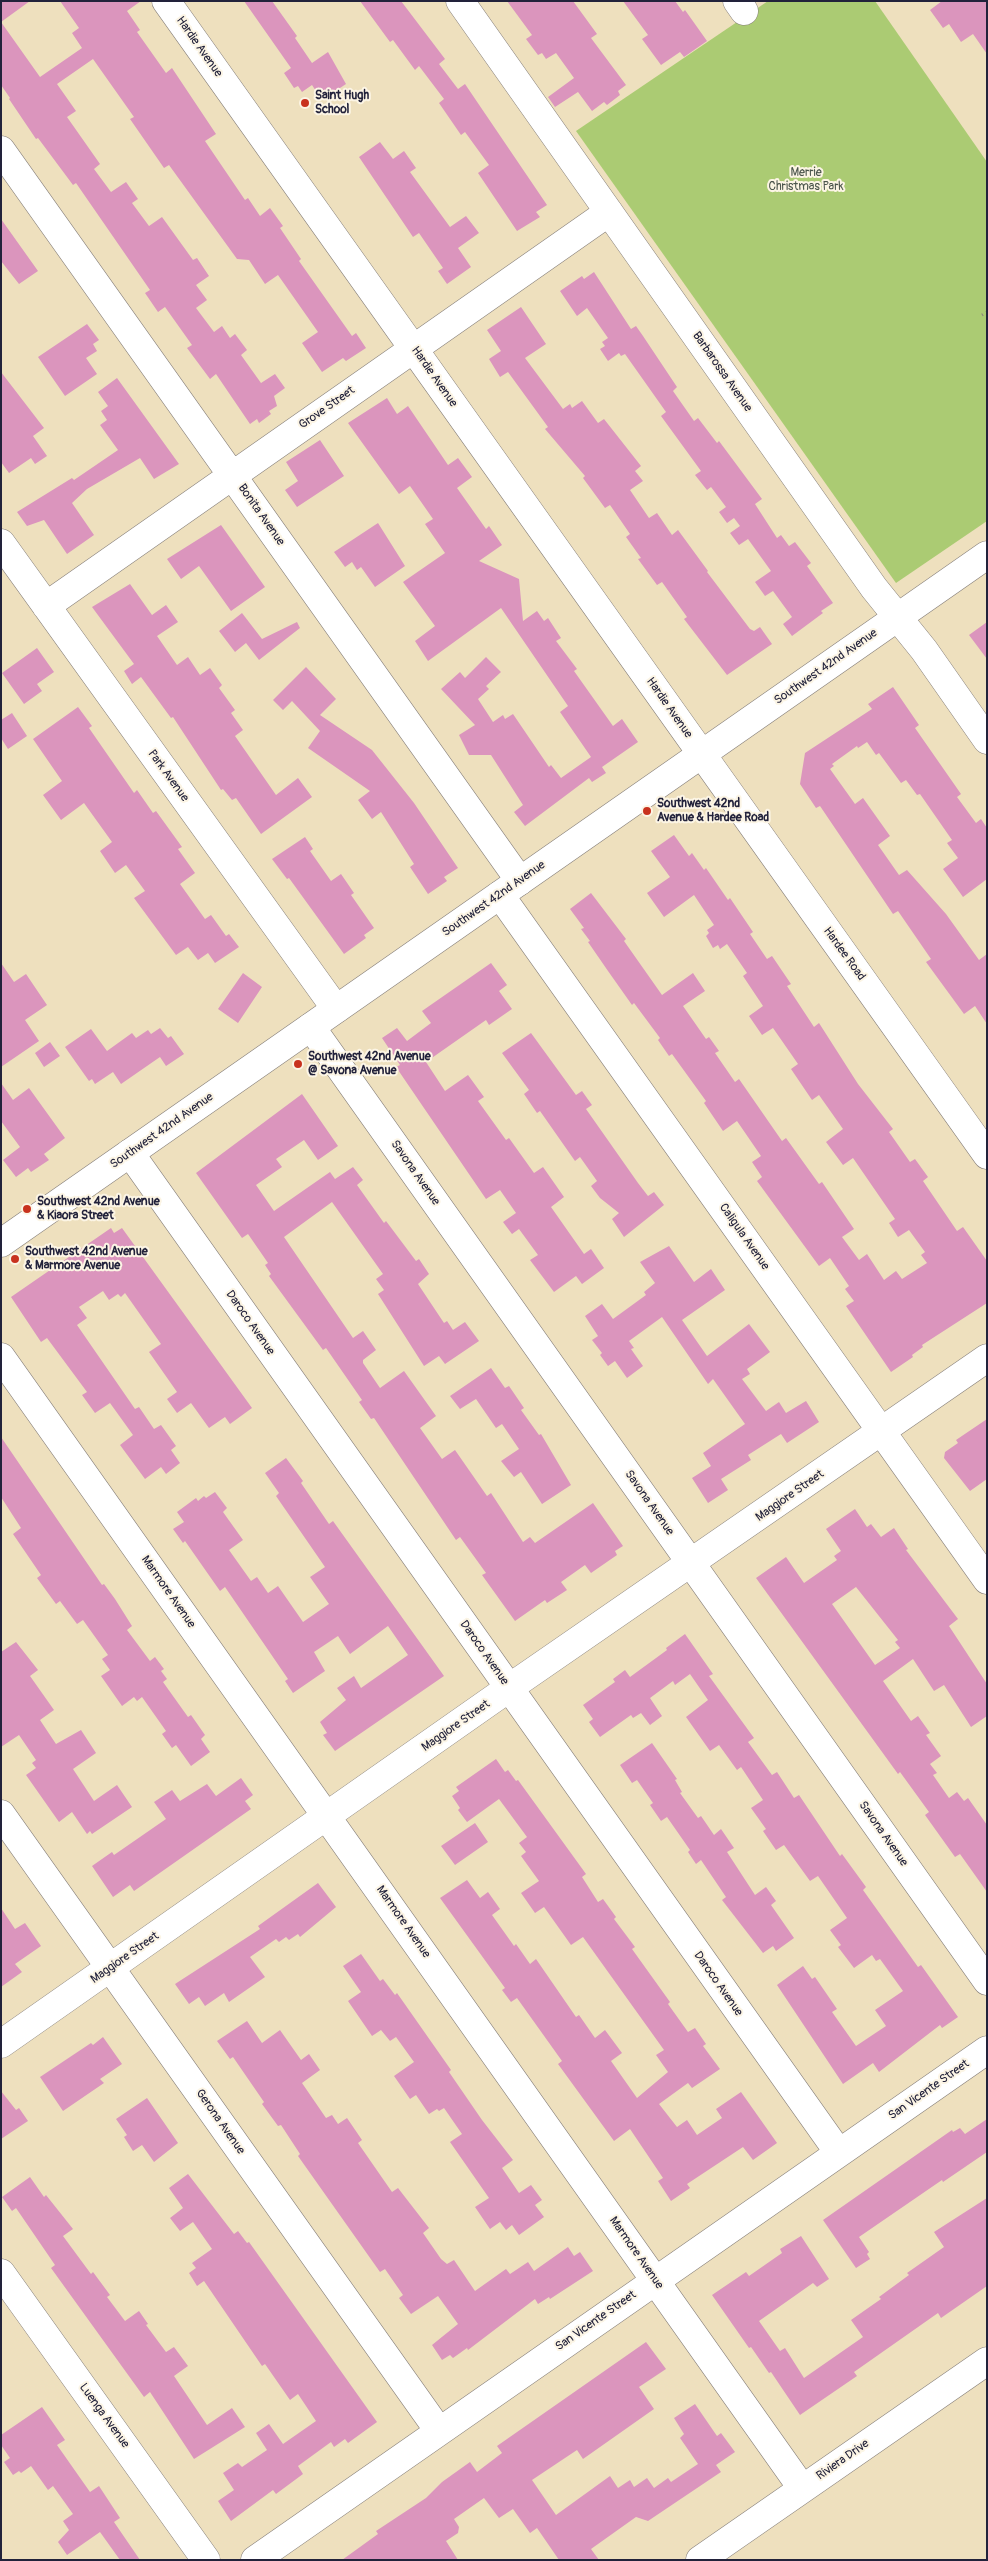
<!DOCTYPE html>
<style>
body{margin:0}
#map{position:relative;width:988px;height:2561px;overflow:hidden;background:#eee0be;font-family:Pangolin,sans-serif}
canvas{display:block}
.frame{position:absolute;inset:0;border:2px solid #22223b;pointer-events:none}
</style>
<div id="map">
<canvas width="988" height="2561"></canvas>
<div class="frame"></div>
</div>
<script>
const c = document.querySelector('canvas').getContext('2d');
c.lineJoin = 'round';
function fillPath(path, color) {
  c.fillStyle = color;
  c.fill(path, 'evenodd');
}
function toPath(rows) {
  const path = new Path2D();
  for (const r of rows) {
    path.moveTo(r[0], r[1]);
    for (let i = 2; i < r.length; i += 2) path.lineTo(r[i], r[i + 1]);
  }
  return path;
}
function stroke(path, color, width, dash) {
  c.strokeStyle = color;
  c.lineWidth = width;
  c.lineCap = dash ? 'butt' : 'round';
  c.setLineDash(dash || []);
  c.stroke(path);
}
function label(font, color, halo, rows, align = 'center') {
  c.font = font + ' Pangolin,sans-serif';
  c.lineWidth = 4;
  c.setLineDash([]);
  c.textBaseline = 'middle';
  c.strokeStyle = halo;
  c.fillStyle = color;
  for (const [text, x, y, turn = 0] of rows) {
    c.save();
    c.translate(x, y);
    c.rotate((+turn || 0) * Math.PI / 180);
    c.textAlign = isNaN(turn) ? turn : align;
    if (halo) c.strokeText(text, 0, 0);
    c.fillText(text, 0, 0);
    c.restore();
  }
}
const green = toPath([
 [768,1,875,1,987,162,987,521,896,583,576,131]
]);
const building = toPath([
 [1,1,30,1,1,22,40,77,82,48,72,33,79,28,60,1,141,1,127,11,140,30,137,32,166,73,172,68,216,134,205,141,245,200,248,198,260,216,270,208,283,226,280,228,301,259,299,261,352,336,356,333,366,348,346,361,343,358,322,372,302,343,318,332,278,275,265,284,249,260,237,259,169,165,164,168,130,119,134,117,93,59,57,84,76,111,67,117,100,164,94,169,111,192,126,182,138,199,132,203,149,226,162,217,193,260,197,258,209,276,196,285,207,300,196,308,214,332,222,326,230,338,235,334,247,350,241,355,261,383,275,374,285,388,274,396,277,406,269,411,271,414,259,423,257,419,250,424,216,374,210,379,187,348,192,345,165,307,158,312,145,293,150,290,76,183,73,185,38,138,36,139,9,99,10,98,1,85],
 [244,1,272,1,297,36,295,38,312,63,328,52,346,84,322,100,312,85,302,92,298,86,294,88,284,73,291,68],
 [360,1,401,1,445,59,439,64,458,89,465,84,547,205,536,212,540,217,517,231,478,173,489,165,465,132,461,135,439,103,444,99,419,66,415,70,393,40,390,42],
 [507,1,573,1,597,34,591,38,626,85,618,91,620,95,607,105,604,102,592,111,578,92,555,107,548,97,574,78,556,53,546,59,542,53,538,55,526,39,532,35],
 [623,1,675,1,683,12,685,10,707,41,684,57,680,52,661,65,642,39,648,35],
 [942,1,987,1,987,54,973,34,961,42,949,24,943,28,930,10],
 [380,142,393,159,404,151,416,168,410,172,450,227,466,216,479,233,458,248,471,267,447,284,438,271,443,268,419,233,413,237,359,157],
 [1,219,38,271,19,284,1,261],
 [594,272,631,329,636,326,643,336,677,387,673,391,694,421,698,418,717,443,719,441,762,499,755,504,777,538,781,535,789,546,795,542,811,563,807,566,833,603,821,611,823,613,792,636,783,624,792,617,773,591,765,596,755,582,771,571,748,539,739,545,730,533,740,526,734,518,727,523,719,512,726,507,711,487,707,490,695,475,701,471,661,416,666,412,625,354,621,356,619,353,608,361,600,349,605,346,602,342,608,338,587,308,577,316,560,291,582,276,584,279],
 [521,307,546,344,525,358,563,409,570,404,572,408,582,401,598,423,604,419,641,466,635,471,643,481,630,490,649,518,657,513,672,535,678,530,708,571,707,572,750,629,754,631,760,627,772,644,727,675,684,619,687,617,662,582,657,585,638,559,641,558,626,537,630,534,610,505,605,508,583,478,585,476,545,429,548,427,508,372,500,377,489,359,501,351,487,330],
 [87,324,99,340,93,344,97,351,86,358,97,374,65,396,38,357],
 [1,372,44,428,33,436,47,456,35,464,31,458,9,473,1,462],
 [117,378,179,464,154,479,140,458,87,489,72,503,94,535,67,554,44,520,27,526,17,512,72,478,74,480,118,450,100,425,107,420,101,411,108,406,98,392],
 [387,398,397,414,408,406,448,465,458,458,472,477,457,488,486,529,489,526,502,545,479,561,519,579,523,621,537,611,544,621,548,618,561,638,556,641,577,669,574,671,613,726,622,719,638,742,602,767,606,773,592,782,589,778,525,826,514,812,523,805,491,755,469,755,459,735,475,725,441,689,460,672,465,678,486,657,501,672,486,686,489,689,478,699,493,722,503,715,505,719,513,714,549,767,551,765,561,778,591,757,560,712,568,706,501,608,428,661,415,641,435,626,403,582,445,553,425,524,433,519,410,486,399,494,348,423],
 [320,440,344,476,297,507,285,490,298,481,286,462],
 [378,523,405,566,375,587,361,567,357,570,352,562,345,567,334,552],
 [221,525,265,587,231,611,199,566,181,579,167,559],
 [130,584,152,615,166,605,178,622,157,636,177,665,188,657,200,675,210,668,222,685,219,688,235,710,231,713,243,730,235,736,276,795,298,778,312,797,261,834,236,798,232,800,223,789,221,790,173,717,171,718,141,677,132,684,124,671,134,664,92,607],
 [242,613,262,639,297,622,300,628,259,660,246,643,235,652,219,631],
 [987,622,987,659,969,635],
 [37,648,54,672,37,684,42,691,24,704,2,673],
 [306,667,336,699,320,715,372,750,414,803,458,868,444,877,447,881,428,894,410,867,414,864,381,812,372,819,358,800,370,791,308,748,320,731,292,701,283,710,273,700],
 [893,687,919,725,915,728,961,794,957,797,976,823,981,819,987,828,987,879,963,897,943,869,958,858,947,843,952,840,920,794,917,795,906,780,901,783,879,753,876,755,867,742,858,748,857,746,832,764,834,766,830,769,855,804,863,798,890,836,878,845,899,875,907,870,946,914,979,960,987,954,987,1024,975,1006,964,1014,926,962,931,959,898,911,893,914,820,806,816,808,800,784,805,753,872,709,868,704],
 [78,707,92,726,89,728,134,793,137,790,153,813,156,811,182,847,178,849,195,873,180,884,205,919,211,915,226,936,229,934,239,947,215,963,208,953,198,960,188,947,176,955,134,898,145,891,126,865,115,873,100,851,112,842,84,803,61,820,43,795,62,781,33,739],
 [12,713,27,736,8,749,1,738,1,720],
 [674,835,689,856,692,853,704,870,706,868,728,900,730,898,753,932,750,934,767,959,772,956,791,984,787,986,814,1027,819,1023,858,1084,893,1129,889,1132,910,1162,915,1159,928,1177,923,1181,957,1231,963,1227,987,1261,987,1303,922,1345,923,1347,912,1355,913,1357,891,1372,846,1306,854,1301,845,1289,849,1286,830,1258,819,1266,757,1181,762,1177,752,1162,761,1156,737,1121,723,1131,704,1103,706,1101,672,1054,669,1056,658,1040,660,1038,634,1003,632,1005,608,971,588,942,590,941,581,929,584,928,570,909,591,893,626,939,624,941,662,995,693,973,705,991,683,1006,706,1039,709,1037,719,1051,715,1053,735,1082,739,1079,782,1141,786,1138,819,1184,822,1182,854,1229,842,1237,859,1260,867,1254,884,1280,896,1271,902,1279,927,1263,921,1255,925,1252,909,1230,898,1237,889,1223,895,1219,853,1158,843,1165,826,1142,843,1129,819,1095,812,1100,791,1069,798,1064,773,1028,762,1035,749,1016,763,1006,743,976,747,973,727,944,720,949,718,945,713,948,706,936,709,933,707,930,714,925,694,895,664,917,647,893,670,877,651,851],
 [305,837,313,849,310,851,331,881,341,874,354,893,351,895,374,928,364,935,366,938,344,954,289,878,287,879,272,859],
 [1,963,14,982,26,974,47,1005,25,1020,39,1041,1,1067],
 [491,963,507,985,499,991,512,1009,489,1025,486,1020,426,1062,445,1091,468,1075,484,1097,478,1101,506,1140,509,1138,534,1173,543,1167,564,1197,551,1207,584,1254,591,1249,604,1268,582,1284,576,1276,554,1292,530,1260,538,1255,519,1229,512,1234,503,1222,516,1213,500,1190,486,1199,396,1067,400,1065,382,1038,397,1028,407,1041,431,1023,422,1011],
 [243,973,262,987,238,1023,218,1009],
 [160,1028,168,1038,171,1036,184,1054,166,1066,160,1057,121,1084,113,1072,95,1084,92,1079,89,1081,65,1047,91,1029,107,1051,132,1033,136,1038,148,1030,151,1034],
 [531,1033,576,1095,582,1091,592,1105,586,1109,638,1183,648,1196,654,1192,664,1205,624,1237,612,1219,619,1213,600,1198,591,1186,597,1181,580,1157,575,1161,540,1111,537,1113,524,1094,529,1090,502,1053],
 [50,1042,60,1056,44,1067,35,1053],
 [1,1083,13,1100,29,1088,65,1138,44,1154,49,1160,31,1172,28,1168,16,1177,3,1160,20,1147,1,1121],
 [302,1094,338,1146,318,1160,304,1140,276,1159,282,1167,256,1185,274,1211,330,1172,335,1179,353,1167,363,1180,357,1185,384,1223,386,1221,416,1261,419,1259,429,1274,418,1284,444,1323,447,1321,453,1330,465,1322,479,1341,445,1364,439,1356,424,1366,378,1294,384,1290,376,1279,383,1274,332,1202,284,1237,353,1338,363,1331,376,1350,363,1360,363,1363,380,1388,404,1371,436,1416,420,1428,442,1459,455,1450,487,1496,491,1493,523,1542,530,1537,535,1543,593,1503,623,1546,615,1551,617,1555,591,1573,585,1565,561,1582,567,1590,547,1603,545,1600,515,1621,482,1575,486,1573,460,1537,456,1540,374,1418,371,1419,359,1402,362,1400,326,1348,323,1350,269,1276,271,1274,265,1265,268,1263,248,1234,242,1238,196,1173],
 [111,1228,114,1233,122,1228,252,1408,230,1424,225,1417,209,1428,191,1403,177,1413,167,1399,177,1392,149,1352,161,1344,125,1293,121,1297,118,1294,109,1300,103,1291,79,1307,87,1318,77,1325,135,1409,139,1407,154,1429,161,1425,176,1446,171,1450,180,1463,166,1474,161,1467,145,1479,120,1445,133,1435,110,1403,95,1413,82,1395,87,1392,47,1338,41,1342,11,1297],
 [669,1246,694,1282,711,1269,725,1290,682,1320,707,1356,749,1324,770,1352,747,1369,750,1374,742,1379,766,1411,779,1402,786,1413,806,1401,819,1422,787,1443,781,1434,748,1455,751,1460,721,1479,728,1490,708,1503,692,1478,711,1466,703,1453,745,1424,713,1379,708,1384,662,1317,629,1341,634,1348,631,1349,643,1366,627,1378,615,1361,608,1366,600,1355,602,1353,592,1340,598,1336,585,1316,602,1304,613,1319,646,1295,644,1292,655,1283,640,1262],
 [491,1368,505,1388,509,1386,524,1408,521,1410,539,1435,541,1434,571,1485,542,1504,521,1472,514,1477,501,1461,519,1449,502,1424,496,1428,476,1399,460,1409,450,1396],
 [987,1419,987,1479,970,1491,944,1458,945,1452,958,1443,956,1440],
 [1,1437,102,1585,104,1584,115,1599,132,1626,127,1630,150,1661,155,1657,164,1669,161,1671,167,1679,163,1682,188,1717,191,1715,205,1735,201,1739,210,1752,191,1766,176,1745,172,1748,162,1734,166,1731,142,1697,137,1701,134,1697,122,1706,101,1676,110,1670,102,1659,108,1655,83,1620,77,1624,60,1601,56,1604,37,1578,41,1575,13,1534,21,1528,1,1497],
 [286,1458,303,1481,301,1483,329,1524,333,1521,444,1676,335,1751,323,1735,327,1733,320,1722,346,1700,337,1688,354,1676,361,1688,408,1655,388,1626,350,1654,338,1636,314,1652,325,1671,293,1693,285,1681,288,1679,225,1587,220,1591,185,1541,183,1543,173,1529,184,1522,177,1512,196,1498,198,1501,204,1496,206,1498,215,1492,227,1508,223,1512,243,1540,229,1550,251,1581,257,1577,268,1593,278,1586,303,1622,329,1604,310,1577,325,1567,276,1496,279,1493,265,1473],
 [855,1509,867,1527,871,1524,881,1537,894,1528,908,1549,906,1550,958,1619,949,1626,987,1684,987,1716,971,1727,944,1685,934,1691,913,1659,883,1681,911,1721,918,1716,930,1733,926,1735,941,1756,930,1764,937,1773,933,1775,949,1798,957,1792,964,1801,968,1798,987,1825,987,1892,960,1854,955,1857,925,1815,929,1812,900,1772,898,1774,756,1578,786,1557,804,1583,837,1560,834,1556,841,1551,826,1529],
 [856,1587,898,1640,895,1642,900,1648,875,1665,832,1604],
 [685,1634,713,1674,709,1676,754,1738,748,1742,772,1775,777,1772,794,1798,799,1795,840,1856,842,1854,866,1887,863,1890,918,1967,921,1965,958,2017,942,2028,940,2025,879,2072,873,2063,843,2084,777,1985,803,1966,812,1979,815,1977,837,2009,832,2012,856,2046,886,2026,875,2010,903,1991,880,1959,876,1961,872,1955,854,1968,838,1947,841,1945,830,1930,847,1918,818,1876,810,1881,784,1845,776,1850,763,1831,766,1829,751,1808,763,1800,741,1767,737,1770,719,1745,710,1751,686,1717,708,1700,690,1674,675,1685,673,1681,650,1698,662,1716,650,1725,641,1713,633,1718,631,1715,600,1737,589,1722,593,1719,583,1705,615,1682,613,1679,625,1670,630,1677,667,1650,666,1648],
 [16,1642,38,1670,30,1676,54,1710,40,1720,56,1744,81,1730,96,1753,73,1769,94,1801,117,1785,132,1807,92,1834,90,1831,87,1834,72,1812,59,1822,26,1775,36,1768,32,1763,36,1760,19,1735,1,1747,1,1652],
 [652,1743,677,1779,675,1780,682,1792,680,1793,698,1818,701,1816,714,1835,721,1829,734,1848,727,1852,755,1895,766,1887,776,1901,771,1905,794,1938,776,1951,773,1946,763,1953,722,1900,726,1897,701,1860,696,1864,688,1852,690,1850,667,1817,661,1821,650,1805,653,1803,637,1780,632,1783,620,1765],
 [496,1759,505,1772,508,1770,516,1781,518,1780,586,1874,582,1877,598,1902,603,1899,616,1917,614,1919,635,1947,632,1949,670,2002,668,2004,688,2032,695,2028,706,2044,703,2046,720,2069,692,2088,688,2083,659,2104,677,2127,687,2120,697,2135,722,2118,716,2109,741,2092,777,2143,753,2160,743,2147,687,2184,690,2188,671,2201,658,2181,663,2178,630,2129,614,2141,558,2064,562,2061,517,1998,511,2002,502,1990,505,1988,440,1898,467,1880,480,1898,488,1892,500,1909,492,1915,514,1946,516,1944,530,1964,536,1959,576,2017,579,2015,595,2038,605,2030,622,2053,611,2061,637,2098,668,2072,656,2055,664,2050,583,1937,571,1945,544,1907,535,1913,521,1893,539,1881,521,1856,526,1852,519,1843,527,1837,499,1799,467,1822,458,1810,460,1808,452,1796,459,1791,456,1787],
 [241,1778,253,1795,245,1801,251,1809,134,1891,130,1885,113,1897,92,1866,112,1852,114,1855,166,1819,154,1802,172,1790,180,1801,207,1784,216,1796],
 [475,1823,488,1842,455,1865,441,1846],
 [318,1883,336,1907,300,1937,298,1934,289,1940,286,1937,279,1942,276,1939,250,1957,265,1977,229,2002,224,1993,205,2006,199,1997,189,2004,175,1984,260,1929,258,1926],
 [1,1908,15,1929,25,1923,41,1946,15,1964,22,1972,1,1987],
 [361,1954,380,1981,383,1979,395,1995,397,1993,451,2070,449,2072,482,2120,513,2160,502,2168,519,2193,531,2185,542,2200,535,2205,544,2217,519,2235,512,2225,506,2230,500,2222,490,2229,475,2207,489,2198,450,2142,462,2134,444,2108,439,2111,437,2109,429,2114,416,2095,410,2099,394,2076,414,2062,396,2037,390,2041,381,2030,372,2036,348,2001,361,1992,343,1966],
 [247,2021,262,2043,280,2030,301,2060,309,2054,320,2070,302,2083,326,2118,332,2115,338,2124,347,2118,362,2140,358,2143,392,2192,398,2188,429,2228,423,2233,441,2259,447,2264,454,2260,475,2291,506,2269,510,2274,528,2262,534,2271,568,2247,574,2256,580,2252,593,2271,550,2299,549,2297,538,2304,535,2299,468,2350,467,2348,453,2358,450,2355,442,2360,432,2345,458,2324,438,2296,411,2314,399,2298,403,2295,385,2269,380,2272,298,2156,300,2154,281,2125,278,2126,262,2104,264,2102,233,2057,230,2059,217,2041],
 [103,2037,122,2064,100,2079,104,2083,63,2111,40,2077,91,2043,93,2045],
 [1,2091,16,2110,19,2108,28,2121,1,2139],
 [147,2098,178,2143,154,2162,142,2145,133,2151,124,2137,127,2135,116,2119],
 [987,2119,987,2152,943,2182,942,2180,859,2237,869,2252,867,2254,870,2259,856,2268,823,2220,952,2130,953,2132,960,2128,965,2134],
 [188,2174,234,2234,238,2231,247,2243,249,2242,377,2422,348,2443,345,2439,334,2447,331,2442,298,2466,303,2474,276,2494,273,2490,231,2521,218,2501,234,2490,223,2473,238,2463,242,2467,267,2450,256,2433,269,2424,283,2444,316,2421,298,2394,290,2400,265,2364,262,2366,204,2281,197,2286,189,2273,196,2268,192,2263,212,2249,193,2222,180,2231,170,2218,183,2208,169,2188],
 [30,2177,44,2197,46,2195,73,2229,63,2236,91,2274,93,2272,110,2295,107,2297,125,2321,139,2311,148,2324,146,2325,166,2352,174,2347,188,2366,174,2376,207,2425,232,2408,245,2427,194,2459,150,2392,144,2397,51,2268,55,2265,16,2208,12,2211,2,2197],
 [987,2198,987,2286,941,2318,938,2313,854,2372,857,2376,800,2415,771,2372,769,2373,751,2347,749,2348,712,2295,746,2272,749,2276,782,2253,780,2249,801,2236,829,2279,817,2287,813,2283,759,2321,780,2351,785,2348,804,2378,863,2337,851,2320,881,2299,879,2297,909,2275,907,2273,944,2247,934,2232],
 [646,2342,666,2369,639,2387,654,2409,583,2459,577,2450,532,2480,556,2515,610,2476,618,2488,630,2480,634,2487,647,2478,654,2488,668,2478,671,2482,698,2464,680,2438,684,2434,674,2418,695,2404,717,2436,721,2433,735,2452,716,2465,721,2472,709,2480,648,2521,636,2517,591,2549,599,2560,559,2560,537,2528,530,2533,513,2509,499,2518,484,2498,454,2519,459,2527,458,2533,446,2541,458,2560,342,2560,378,2534,376,2531,426,2498,442,2482,470,2462,477,2472,502,2453,497,2446],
 [42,2407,65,2440,57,2445,90,2492,99,2486,120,2518,114,2522,140,2560,120,2560,100,2532,67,2555,58,2542,69,2530,63,2521,73,2514,53,2486,48,2490,31,2466,21,2473,19,2471,13,2475,4,2462,10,2458,1,2445,1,2435]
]);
const path = toPath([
 [982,315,987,312]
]);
const minor = toPath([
 [166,1,987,1155],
 [460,1,874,588,924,650,987,740],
 [737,1,744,11],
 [1,150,520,881],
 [1,543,336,1009],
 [46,606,609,212],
 [500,895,987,1580],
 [311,1027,987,1981],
 [130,1153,839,2153],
 [1,1357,802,2488],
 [1,1814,439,2431],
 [1,2044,509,1688,987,1358],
 [1,2273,206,2560],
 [255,2560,987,2050],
 [700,2560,987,2361]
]);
const major = toPath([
 [1,1243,987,555]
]);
const markers = [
 [305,103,5,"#c8321e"],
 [647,811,5,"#c8321e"],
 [298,1064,5,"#c8321e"],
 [27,1209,5,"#c8321e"],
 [15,1259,5,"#c8321e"]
];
const streetNames = [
 ["Hardie Avenue",199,47,55],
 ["Barbarossa Avenue",722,372,55],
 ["Hardie Avenue",434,377,55],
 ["Grove Street",327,408,-35],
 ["Bonita Avenue",261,515,55],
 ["Southwest 42nd Avenue",826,667,-35],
 ["Hardie Avenue",669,708,55],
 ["Park Avenue",168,776,54],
 ["Southwest 42nd Avenue",494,899,-35],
 ["Hardee Road",844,954,54],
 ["Southwest 42nd Avenue",162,1131,-35],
 ["Savona Avenue",415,1173,55],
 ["Caligula Avenue",744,1237,55],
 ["Daroco Avenue",250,1323,55],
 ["Maggiore Street",790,1496,-35],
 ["Savona Avenue",649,1503,55],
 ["Marmore Avenue",168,1592,55],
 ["Daroco Avenue",484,1653,55],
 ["Maggiore Street",456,1726,-35],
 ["Savona Avenue",883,1834,55],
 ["Marmore Avenue",403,1922,55],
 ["Maggiore Street",125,1958,-35],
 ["Daroco Avenue",718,1984,55],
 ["San Vicente Street",929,2090,-35],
 ["Gerona Avenue",220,2122,55],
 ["Marmore Avenue",636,2253,55],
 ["San Vicente Street",596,2321,-35],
 ["Luenga Avenue",104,2416,54],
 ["Riviera Drive",843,2460,-35]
];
const poiNames = [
 ["Saint Hugh",315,96],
 ["School",315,110],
 ["Southwest 42nd",657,804],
 ["Avenue & Hardee Road",657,818],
 ["Southwest 42nd Avenue",308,1057],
 ["@ Savona Avenue",308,1071],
 ["Southwest 42nd Avenue",37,1202],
 ["& Kiaora Street",37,1216],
 ["Southwest 42nd Avenue",25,1252],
 ["& Marmore Avenue",25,1266]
];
const parkNames = [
 ["Merrie",806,173],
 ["Christmas Park",806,187]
];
fillPath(green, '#abcb73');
fillPath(building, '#db95bd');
stroke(minor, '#88817c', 29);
stroke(major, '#88817c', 29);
stroke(path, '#88817c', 3, [1, 4]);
stroke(minor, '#fff', 28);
stroke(major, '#fff', 28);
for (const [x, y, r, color] of markers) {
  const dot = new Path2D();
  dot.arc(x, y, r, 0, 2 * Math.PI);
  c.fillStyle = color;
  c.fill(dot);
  stroke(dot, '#fcf5e5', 2);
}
label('12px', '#22223b', '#fcf5e5', streetNames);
label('bold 12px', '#22223b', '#fcf5e5', poiNames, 'left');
label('12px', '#4b554c', '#fcf5e5', parkNames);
</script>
